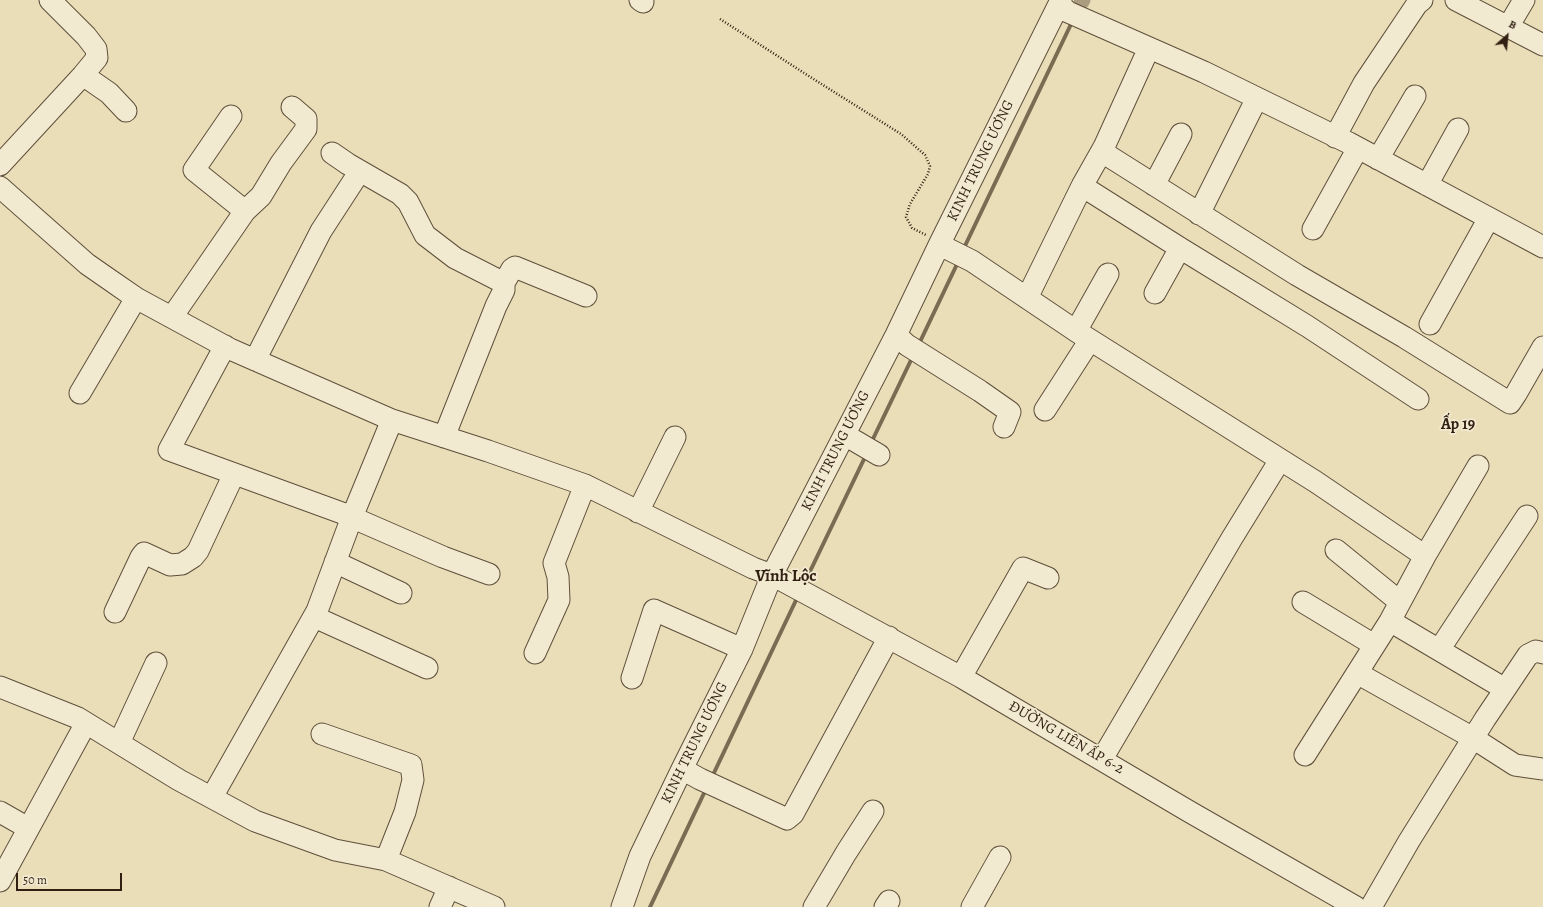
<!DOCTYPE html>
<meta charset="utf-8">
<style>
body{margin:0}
#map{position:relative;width:1543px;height:907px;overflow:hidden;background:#e9deb8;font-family:Alegreya,serif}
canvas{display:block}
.north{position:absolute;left:1487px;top:16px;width:40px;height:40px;-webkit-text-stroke:3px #f1ead1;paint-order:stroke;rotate:27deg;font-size:11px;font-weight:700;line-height:16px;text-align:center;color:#311f11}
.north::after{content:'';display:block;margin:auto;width:14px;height:18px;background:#311f11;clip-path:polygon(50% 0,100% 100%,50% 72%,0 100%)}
.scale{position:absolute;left:16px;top:873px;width:106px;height:18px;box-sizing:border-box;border:2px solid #311f11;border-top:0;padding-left:5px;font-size:12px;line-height:14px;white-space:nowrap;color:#311f11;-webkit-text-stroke:3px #f1ead1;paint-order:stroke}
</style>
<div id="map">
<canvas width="1543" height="907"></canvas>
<div class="north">B</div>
<div class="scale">50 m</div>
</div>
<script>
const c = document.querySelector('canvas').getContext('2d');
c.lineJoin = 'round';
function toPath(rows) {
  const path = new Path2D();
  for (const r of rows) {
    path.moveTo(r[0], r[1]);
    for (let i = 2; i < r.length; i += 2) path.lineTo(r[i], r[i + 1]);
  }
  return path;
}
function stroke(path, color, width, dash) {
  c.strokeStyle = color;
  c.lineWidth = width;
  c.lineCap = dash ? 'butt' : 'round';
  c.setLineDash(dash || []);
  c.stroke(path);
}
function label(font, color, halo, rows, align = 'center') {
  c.font = font + ' Alegreya,serif';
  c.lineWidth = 3.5;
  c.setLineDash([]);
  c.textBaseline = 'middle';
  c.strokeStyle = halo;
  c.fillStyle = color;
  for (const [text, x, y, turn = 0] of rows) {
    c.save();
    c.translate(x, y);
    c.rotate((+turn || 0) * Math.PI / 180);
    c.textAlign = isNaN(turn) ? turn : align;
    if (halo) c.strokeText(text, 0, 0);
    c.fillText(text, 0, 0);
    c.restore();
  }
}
const stream = toPath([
 [963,250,1073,20],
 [918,346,959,260],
 [871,443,913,356],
 [803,586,866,455],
 [712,777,798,596],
 [650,907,706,789]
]);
const canal = toPath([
 [1081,3,1083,0]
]);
const path = toPath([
 [720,19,815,80,901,134,925,155,930,166,928,174,910,204,906,217,912,228,926,235]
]);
const minor = toPath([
 [640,0,643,2],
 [1456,0,1543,45],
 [1059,4,1068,12,1204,72,1349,143,1543,247],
 [1508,27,1524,0],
 [1149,48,1104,147,1107,155,1297,275,1404,337,1510,403,1516,394,1543,347],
 [83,75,109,93,126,111],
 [1335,137,1364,83,1417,4,1422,0],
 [1104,147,1082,186,1180,248,1307,326,1418,399],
 [332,153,348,164,400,194,408,202,425,235,455,258,504,283,504,290,496,306,444,437],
 [1378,159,1415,96],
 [0,165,83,75,97,58,96,49,86,36,50,0],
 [1154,185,1181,134],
 [1427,185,1458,129],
 [0,187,87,264,110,280,136,298,230,349,392,420,488,451,585,485,753,568,772,575,961,677,1190,812,1356,907],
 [245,211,261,196,281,163,306,129,306,119,292,107],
 [1199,214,1257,98],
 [1313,229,1358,148],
 [940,243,948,249,972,261,1076,331,1316,482,1425,556,1478,466],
 [504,283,512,269,515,267,586,296],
 [1155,293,1180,248],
 [1027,298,1082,186],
 [172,317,245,211,194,170,231,116],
 [1430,324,1489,218],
 [1076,331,1108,274],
 [896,335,907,345,980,391,1010,412,1004,427],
 [225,346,169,450,342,513,443,557,489,574],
 [255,360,321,231,360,171],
 [80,393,136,298],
 [1045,410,1090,340],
 [392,420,352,517,317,611,319,619,427,668],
 [845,435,879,455],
 [638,512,675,437],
 [1336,550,1400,602],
 [335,562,401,593],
 [1303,602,1374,645],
 [115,612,141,557,144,553,170,565,182,564,193,557,198,551,234,474],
 [1390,621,1505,689],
 [1439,650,1527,516],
 [535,653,559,600,558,577,554,563,585,485],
 [1357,673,1473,738,1515,765,1543,769],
 [961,677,1023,568,1048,578],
 [632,678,654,610,742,649],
 [0,687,78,718,179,780,255,821,335,850,386,860,494,907],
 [322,734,411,765,413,780,405,812,386,860],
 [119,743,156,663],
 [1305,755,1390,621,1425,556],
 [1102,759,1232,538,1280,460],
 [682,769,700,779,787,819,793,814,889,637],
 [212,797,317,611],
 [0,812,28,828],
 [0,881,86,723],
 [440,907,449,887],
 [622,907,640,856,682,769,742,649,772,575,896,335,940,243,1061,0],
 [814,907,846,853,873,811],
 [885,907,889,901],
 [972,907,1000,857],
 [1371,907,1409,841,1485,719,1528,655,1536,651,1543,653]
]);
const streetNames = [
 ["KINH TRUNG ƯƠNG",981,161,-64],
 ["KINH TRUNG ƯƠNG",836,451,-63],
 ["ĐƯỜNG LIÊN ẤP 6-2",1066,738,30],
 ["KINH TRUNG ƯƠNG",695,743,-64]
];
const neighbourhoodNames = [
 ["Ấp 19",1458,425]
];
const quarterNames = [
 ["Vĩnh Lộc",786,577]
];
stroke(stream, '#7a6b53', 4);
stroke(canal, '#aa9d7f', 15);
stroke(minor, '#5f4f3b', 23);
stroke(path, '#311f11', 2.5, [1, 2]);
stroke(minor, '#f1ead1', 21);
label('15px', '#311f11', '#f1ead1', streetNames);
label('bold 16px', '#311f11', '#f1ead1', neighbourhoodNames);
label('bold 17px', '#311f11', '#f1ead1', quarterNames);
</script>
